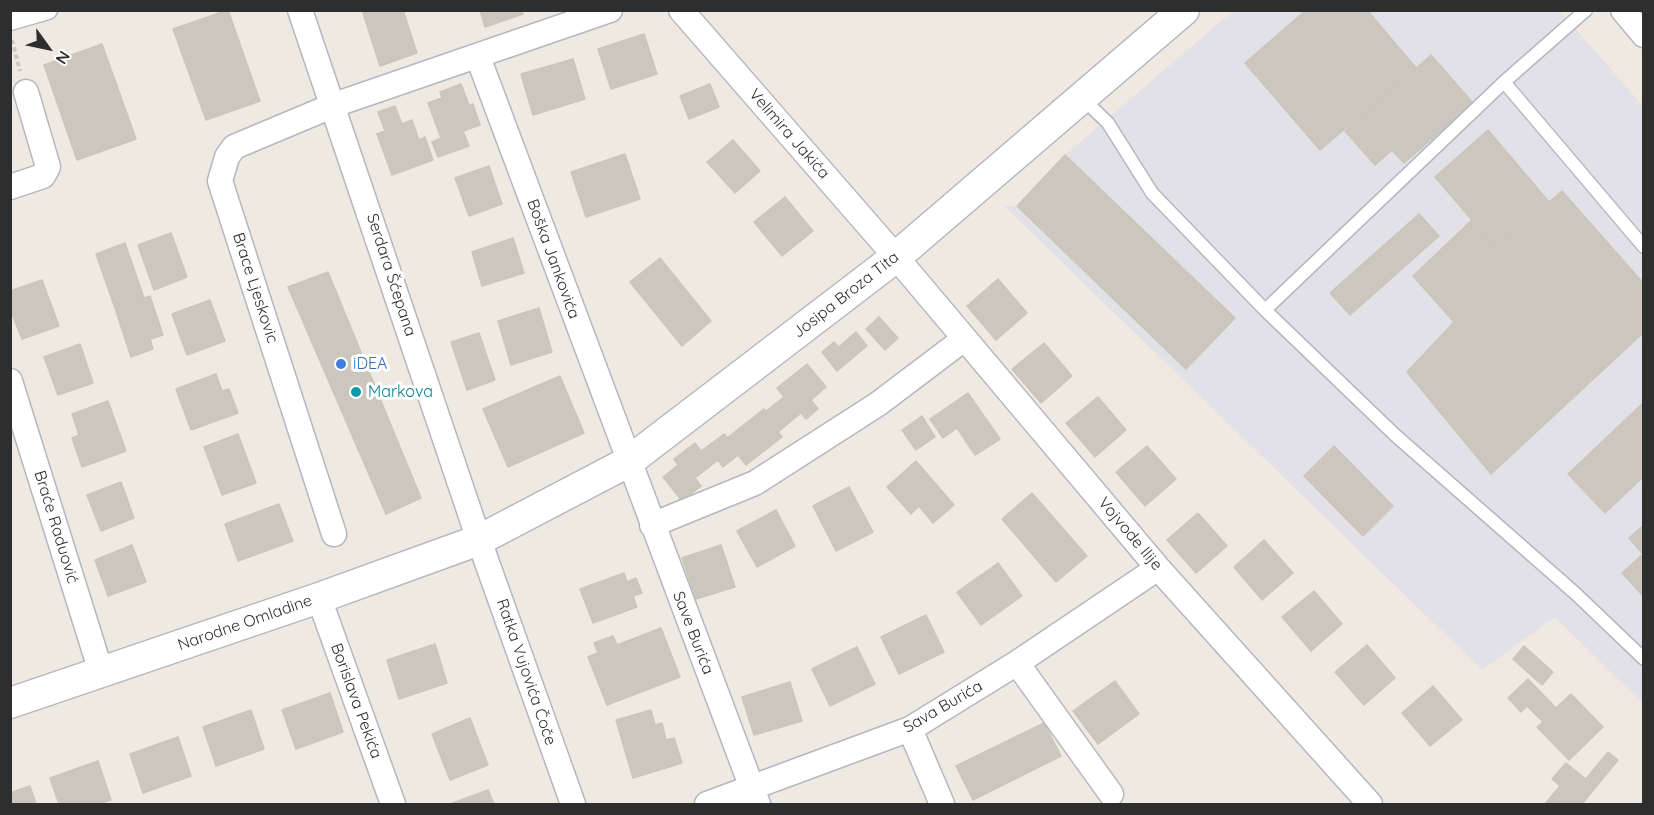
<!DOCTYPE html>
<meta charset="utf-8">
<style>
body{margin:0}
#map{position:relative;width:1654px;height:815px;overflow:hidden;background:#efe9e1;font-family:Quicksand,sans-serif}
canvas{display:block}
.frame{position:absolute;inset:0;border:12px solid #2e2e2e;pointer-events:none}
.north{position:absolute;left:18px;top:18px;width:60px;height:60px;-webkit-text-stroke:4px #fff;paint-order:stroke;rotate:123deg;font-size:16px;font-weight:700;line-height:24px;text-align:center;color:#2e2e2e}
.north::after{content:'';display:block;margin:auto;width:21px;height:27px;background:#2e2e2e;clip-path:polygon(50% 0,100% 100%,50% 72%,0 100%)}
</style>
<div id="map">
<canvas width="1654" height="815"></canvas>
<div class="frame"></div>
<div class="north">N</div>
</div>
<script>
const c = document.querySelector('canvas').getContext('2d');
c.lineJoin = 'round';
function fillPath(path, color) {
  c.fillStyle = color;
  c.fill(path, 'evenodd');
}
function toPath(rows) {
  const path = new Path2D();
  for (const r of rows) {
    path.moveTo(r[0], r[1]);
    for (let i = 2; i < r.length; i += 2) path.lineTo(r[i], r[i + 1]);
  }
  return path;
}
function stroke(path, color, width, dash) {
  c.strokeStyle = color;
  c.lineWidth = width;
  c.lineCap = dash ? 'butt' : 'round';
  c.setLineDash(dash || []);
  c.stroke(path);
}
function label(font, color, halo, rows, align = 'center') {
  c.font = font + ' Quicksand,sans-serif';
  c.lineWidth = 6;
  c.setLineDash([]);
  c.textBaseline = 'middle';
  c.strokeStyle = halo;
  c.fillStyle = color;
  for (const [text, x, y, turn = 0] of rows) {
    c.save();
    c.translate(x, y);
    c.rotate((+turn || 0) * Math.PI / 180);
    c.textAlign = isNaN(turn) ? turn : align;
    if (halo) c.strokeText(text, 0, 0);
    c.fillText(text, 0, 0);
    c.restore();
  }
}
const industrial = toPath([
 [1233,11,1560,11,1643,106,1643,704,1555,617,1482,670,1004,206,1017,206,1065,155]
]);
const building = toPath([
 [228,10,260,101,206,120,173,29,228,10],
 [362,10,403,10,417,53,380,66,362,10],
 [480,10,521,10,523,14,485,27,480,10],
 [1306,10,1367,10,1416,68,1320,150,1245,63,1306,10],
 [644,34,657,74,611,89,598,49,644,34],
 [102,44,136,139,77,160,44,65,102,44],
 [1431,55,1473,103,1404,163,1392,150,1375,165,1345,131,1431,55],
 [573,59,585,99,533,115,521,74,573,59],
 [461,84,469,105,473,104,480,125,463,131,469,146,438,157,432,142,441,138,428,103,442,98,440,92,461,84],
 [710,84,719,107,689,119,680,96,710,84],
 [395,106,402,124,412,120,419,140,425,137,433,160,392,175,377,134,385,131,378,112,395,106],
 [1488,130,1549,202,1496,248,1435,177,1488,130],
 [733,140,760,171,735,193,707,162,733,140],
 [625,154,640,199,586,217,571,172,625,154],
 [1065,155,1235,318,1186,369,1017,206,1065,155],
 [489,166,502,204,469,216,455,178,489,166],
 [1562,191,1644,284,1644,332,1491,474,1407,372,1454,322,1413,276,1472,220,1496,248,1562,191],
 [785,197,813,231,782,256,754,222,785,197],
 [1419,214,1439,236,1350,315,1330,293,1419,214],
 [171,233,187,277,154,290,138,245,171,233],
 [513,238,524,273,482,286,472,252,513,238],
 [125,243,144,298,115,308,96,254,125,243],
 [660,258,711,321,682,346,630,282,660,258],
 [328,272,421,498,386,514,288,287,328,272],
 [998,279,1027,313,996,340,967,306,998,279],
 [42,280,59,326,22,339,10,309,10,291,42,280],
 [150,296,163,335,150,339,153,349,131,357,115,308,150,296],
 [210,300,225,341,187,355,172,314,210,300],
 [539,308,552,352,511,365,498,321,539,308],
 [879,317,898,338,885,350,866,329,879,317],
 [856,332,867,346,837,371,822,352,834,342,839,347,856,332],
 [479,333,495,380,467,390,451,342,479,333],
 [1044,343,1072,376,1041,403,1012,369,1044,343],
 [80,344,93,383,58,395,44,357,80,344],
 [807,364,826,387,811,400,818,409,806,419,801,413,778,432,782,437,746,465,738,455,723,467,718,460,695,478,701,486,682,501,663,477,678,465,674,459,695,443,701,451,724,434,727,438,764,409,766,411,784,397,777,388,807,364],
 [216,374,222,391,229,389,238,413,191,430,176,389,216,374],
 [560,376,584,433,508,467,483,409,560,376],
 [968,393,1000,439,975,455,957,428,943,438,930,419,968,393],
 [1098,397,1126,430,1095,457,1066,423,1098,397],
 [108,401,126,451,82,467,72,438,79,435,72,414,108,401],
 [1644,402,1644,476,1605,513,1568,474,1644,402],
 [922,416,935,437,916,450,902,430,922,416],
 [238,434,256,483,222,495,204,447,238,434],
 [1147,446,1176,479,1145,506,1116,472,1147,446],
 [1334,446,1393,506,1363,536,1304,476,1334,446],
 [916,461,954,505,933,523,919,506,911,514,887,487,916,461],
 [121,482,134,518,101,531,87,495,121,482],
 [849,487,873,532,836,551,813,506,849,487],
 [1032,493,1087,556,1056,582,1002,519,1032,493],
 [279,504,293,541,238,561,225,524,279,504],
 [776,510,795,546,757,567,737,531,776,510],
 [1198,513,1227,546,1196,573,1167,540,1198,513],
 [1644,525,1644,597,1622,573,1643,554,1629,538,1644,525],
 [1264,540,1293,573,1262,600,1234,567,1264,540],
 [132,545,146,582,108,596,95,560,132,545],
 [721,545,735,587,696,599,682,558,721,545],
 [998,563,1022,596,981,625,957,592,998,563],
 [624,573,627,582,636,578,642,593,633,596,637,607,593,623,580,589,624,573],
 [1314,591,1342,624,1311,651,1282,617,1314,591],
 [926,615,944,652,899,674,881,637,926,615],
 [661,628,680,677,607,705,588,657,598,653,594,643,613,636,617,645,661,628],
 [435,644,447,683,399,699,387,660,435,644],
 [1367,645,1395,678,1364,705,1335,672,1367,645],
 [1524,646,1553,672,1542,685,1513,659,1524,646],
 [857,647,875,684,830,706,812,669,857,647],
 [1528,679,1556,708,1571,694,1603,727,1569,760,1537,727,1543,722,1527,706,1521,712,1508,698,1528,679],
 [1115,681,1139,714,1098,744,1073,711,1115,681],
 [790,682,802,721,754,735,742,697,790,682],
 [1433,686,1462,720,1430,746,1402,713,1433,686],
 [330,693,343,732,296,749,282,710,330,693],
 [251,710,264,749,216,766,203,727,251,710],
 [651,710,655,725,662,723,666,740,674,738,682,763,633,778,616,720,651,710],
 [470,718,488,765,450,780,432,734,470,718],
 [1044,723,1061,756,973,800,956,766,1044,723],
 [178,737,191,776,143,793,130,754,178,737],
 [1608,752,1618,760,1582,804,1545,804,1560,786,1552,779,1566,763,1586,779,1608,752],
 [98,761,111,800,97,804,59,804,50,778,98,761],
 [30,786,36,804,10,804,10,793,30,786],
 [488,790,494,804,450,804,488,790]
]);
const path = toPath([
 [12,40,20,71]
]);
const service = toPath([
 [1504,82,1644,247],
 [1082,98,1108,123,1152,193,1265,310,1395,435,1576,594,1644,659],
 [1265,310,1504,82,1586,10]
]);
const pedestrian = toPath([
 [10,21,48,10]
]);
const minor = toPath([
 [300,10,479,540,573,804],
 [681,10,896,257,1158,568,1370,804],
 [1623,10,1644,35],
 [478,57,758,804],
 [10,187,43,176,48,167,26,92],
 [10,381,101,672],
 [652,525,755,483,878,404,964,339],
 [334,534,220,181,227,157,234,147,334,105,610,10],
 [319,598,393,804],
 [1017,663,1111,794],
 [910,729,942,804],
 [707,804,910,729,1017,663,1158,568]
]);
const tertiary = toPath([
 [10,703,319,598,479,540,628,462,896,257,1184,10]
]);
const markers = [
 [341,364,6,"#3f7fe0"],
 [356,392,6,"#0f9aa8"]
];
const streetNames = [
 ["Velimira Jakića",789,134,49],
 ["Boška Jankovića",553,259,70],
 ["Serdara Šćepana",391,275,72],
 ["Brace Ljeskovic",255,288,72],
 ["Josipa Broza Tita",846,295,-38],
 ["Braće Raduović",56,527,73],
 ["Vojvode Ilije",1130,534,50],
 ["Narodne Omladine",245,623,-19],
 ["Save Burića",693,633,69],
 ["Ratka Vujovića Čoče",526,672,71],
 ["Borislava Pekića",356,701,70],
 ["Sava Burića",943,707,-30]
];
const shopNames = [
 ["iDEA",353,364]
];
const cultureNames = [
 ["Markova",368,392]
];
fillPath(industrial, '#e3e1e8');
fillPath(building, '#cbc7bf');
stroke(building, '#cbc5ba', 1.5);
stroke(service, '#b4b7c1', 15);
stroke(pedestrian, '#b4b7c1', 21);
stroke(minor, '#b4b7c1', 27);
stroke(tertiary, '#b4b7c1', 33);
stroke(path, '#c9c9c9', 4, [4.5, 3]);
stroke(service, '#fff', 12);
stroke(pedestrian, '#fff', 18);
stroke(minor, '#fff', 24);
stroke(tertiary, '#fff', 30);
for (const [x, y, r, color] of markers) {
  const dot = new Path2D();
  dot.arc(x, y, r, 0, 2 * Math.PI);
  c.fillStyle = color;
  c.fill(dot);
  stroke(dot, '#fff', 2);
}
label('16px', '#2e2e2e', '#fff', streetNames);
label('16px', '#366cbe', '#fff', shopNames, 'left');
label('16px', '#0d838f', '#fff', cultureNames, 'left');
</script>
